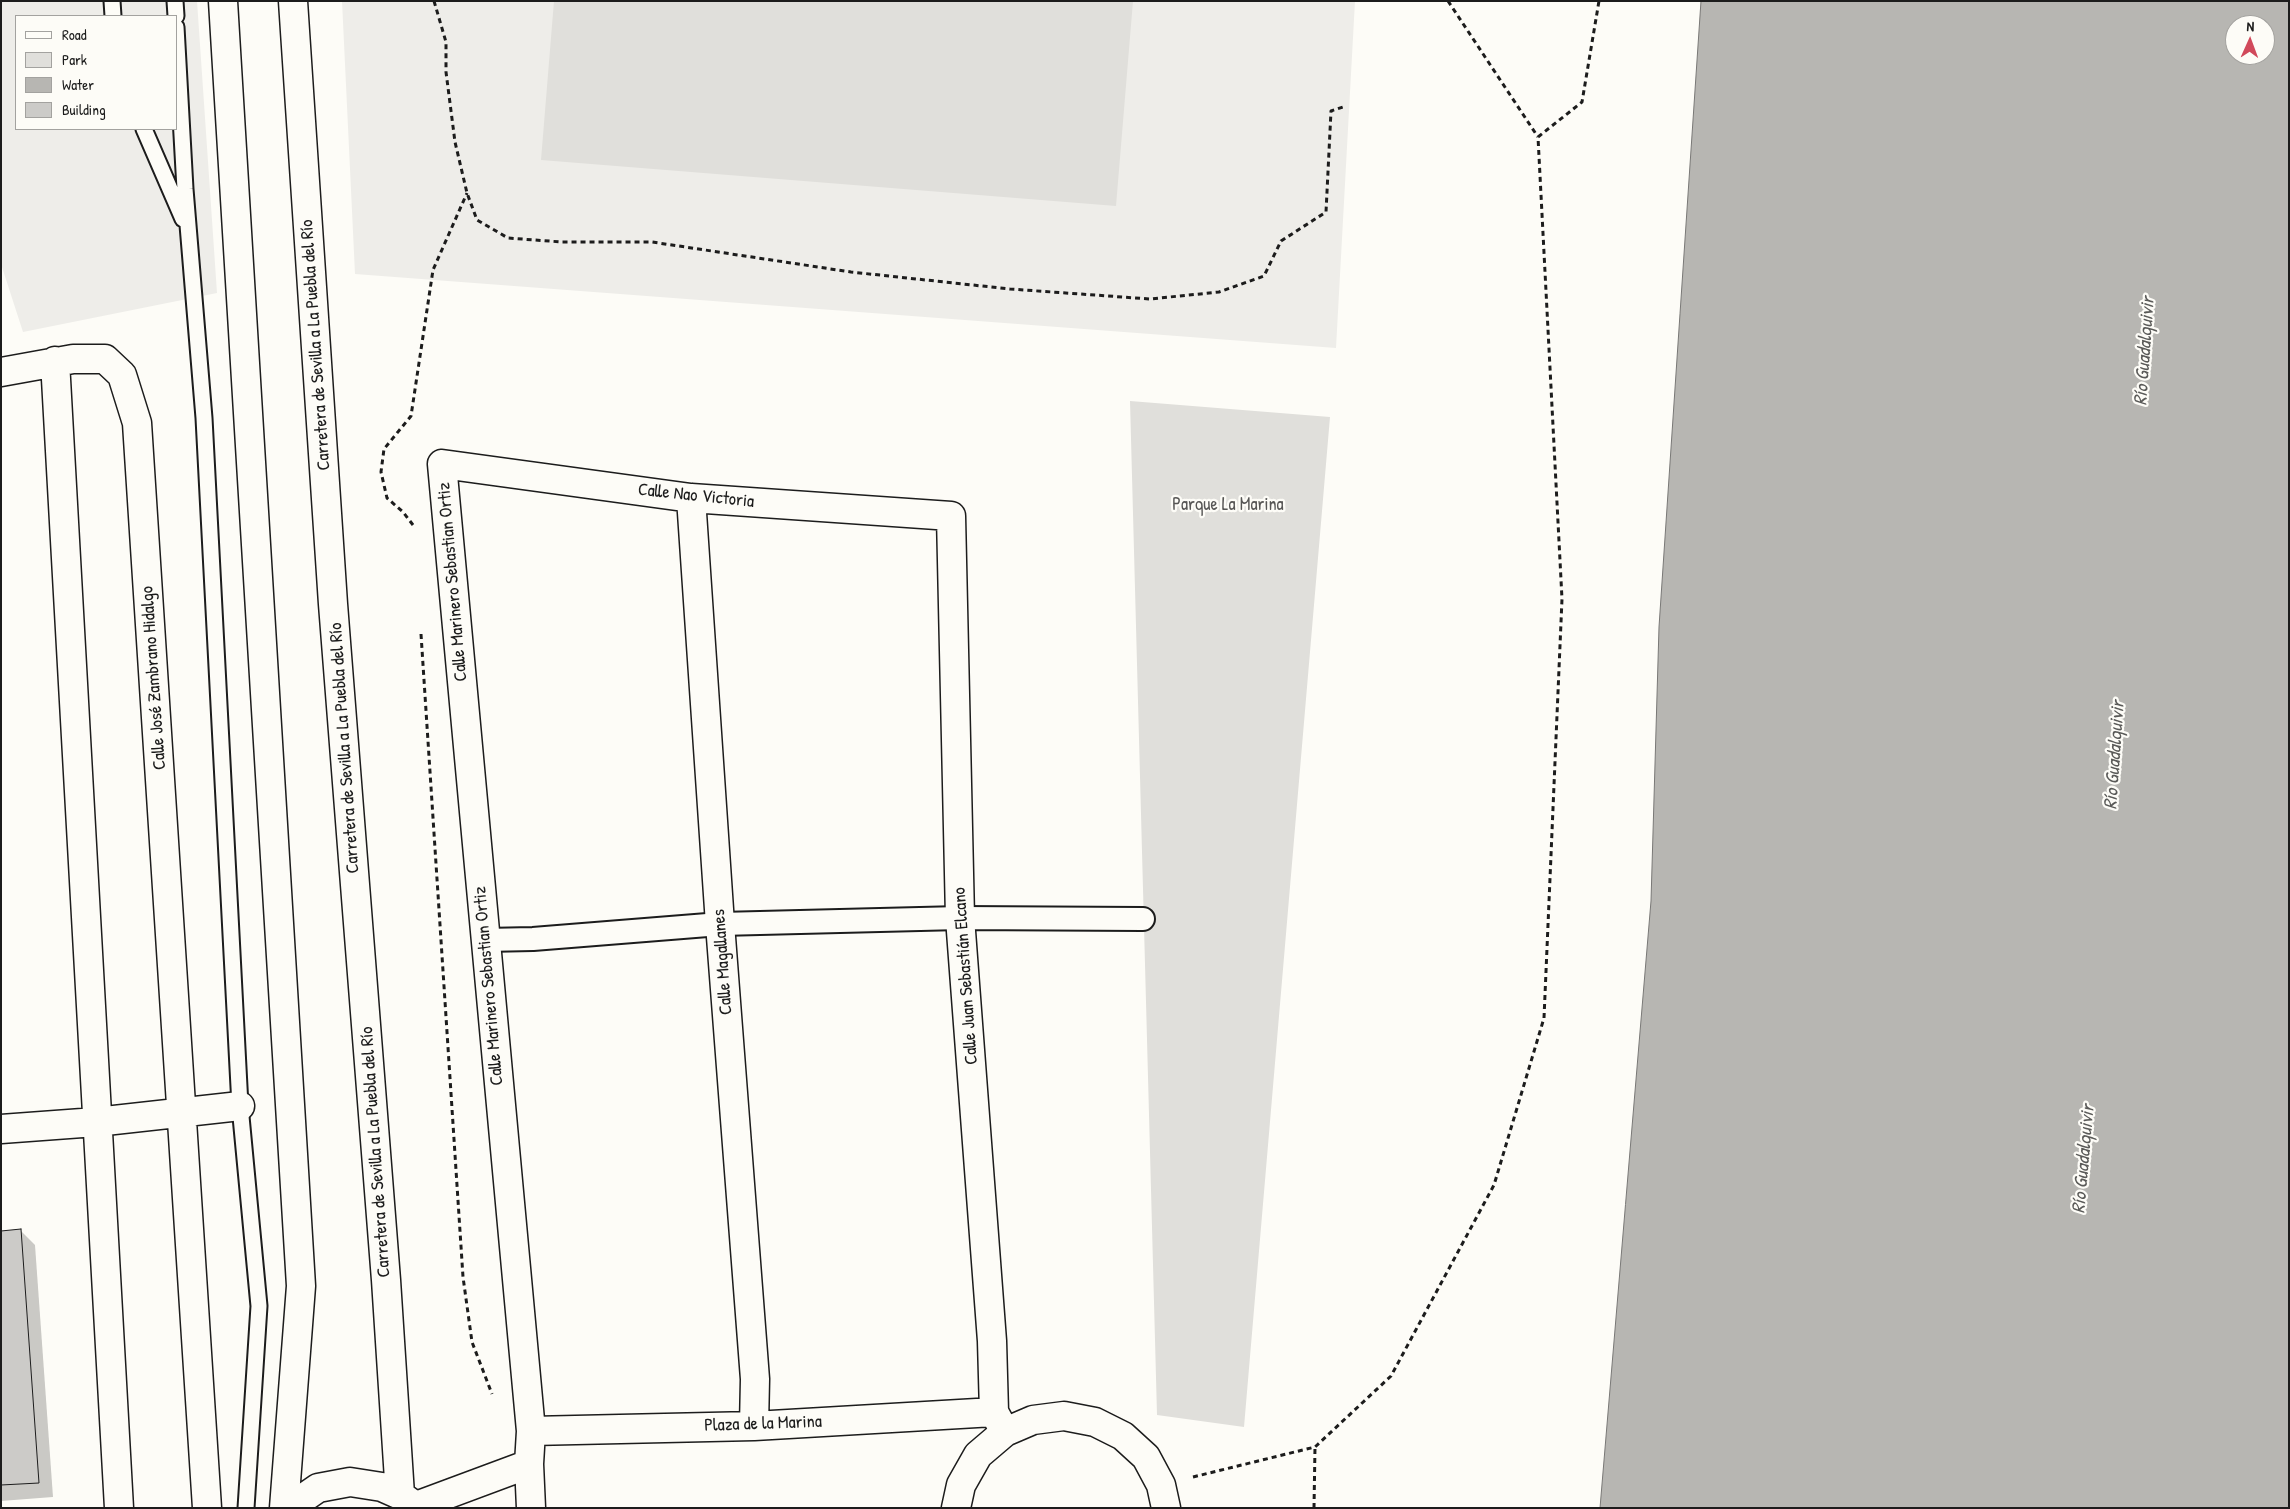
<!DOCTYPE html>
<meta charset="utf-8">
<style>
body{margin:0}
#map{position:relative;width:2290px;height:1509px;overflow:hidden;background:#fdfcf7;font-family:"Patrick Hand",sans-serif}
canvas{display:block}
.frame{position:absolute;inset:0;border:2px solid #1c1c1c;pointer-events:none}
.legend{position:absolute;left:15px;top:15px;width:162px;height:115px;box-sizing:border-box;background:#fdfcf7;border:1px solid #a3a29f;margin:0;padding:6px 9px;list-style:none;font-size:15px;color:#1c1c1c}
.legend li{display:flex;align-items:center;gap:10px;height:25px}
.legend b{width:25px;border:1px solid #a3a29f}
.north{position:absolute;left:2225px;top:15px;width:50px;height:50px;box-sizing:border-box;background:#fdfcf7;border:1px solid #a3a29f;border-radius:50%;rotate:2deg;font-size:14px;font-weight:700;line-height:20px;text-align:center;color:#1c1c1c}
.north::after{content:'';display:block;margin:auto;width:18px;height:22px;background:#d1495b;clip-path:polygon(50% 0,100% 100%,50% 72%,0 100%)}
</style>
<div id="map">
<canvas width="2290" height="1509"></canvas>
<div class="frame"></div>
<ul class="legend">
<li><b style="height:6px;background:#fdfcf7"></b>Road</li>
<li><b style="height:14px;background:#e0dfdb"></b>Park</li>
<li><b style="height:14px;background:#b7b6b2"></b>Water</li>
<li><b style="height:14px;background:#cccbc8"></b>Building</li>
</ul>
<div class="north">N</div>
</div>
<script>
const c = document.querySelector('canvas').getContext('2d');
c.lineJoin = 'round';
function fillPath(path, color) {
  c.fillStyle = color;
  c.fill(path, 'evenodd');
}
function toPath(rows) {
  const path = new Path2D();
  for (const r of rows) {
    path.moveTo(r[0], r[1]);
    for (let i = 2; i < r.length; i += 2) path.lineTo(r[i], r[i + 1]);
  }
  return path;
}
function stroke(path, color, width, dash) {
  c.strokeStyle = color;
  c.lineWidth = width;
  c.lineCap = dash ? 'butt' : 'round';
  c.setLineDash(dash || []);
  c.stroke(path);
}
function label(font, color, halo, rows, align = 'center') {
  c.font = font + ' "Patrick Hand",sans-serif';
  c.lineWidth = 4.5;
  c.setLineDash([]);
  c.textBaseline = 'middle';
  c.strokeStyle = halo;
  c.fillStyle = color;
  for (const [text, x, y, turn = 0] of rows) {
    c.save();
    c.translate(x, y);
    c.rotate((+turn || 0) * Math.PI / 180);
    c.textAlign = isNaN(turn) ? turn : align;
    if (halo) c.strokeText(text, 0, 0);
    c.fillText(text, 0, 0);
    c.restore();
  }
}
const built = toPath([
 [1,1,197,1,217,293,23,332,1,264],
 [16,16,176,16,176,129,16,129],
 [342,1,1355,1,1336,348,355,274]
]);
const green = toPath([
 [554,1,1133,1,1116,206,541,160],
 [1130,401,1330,417,1244,1427,1157,1415]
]);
const water = toPath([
 [1701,1,2289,1,2289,1508,1600,1508,1651,901,1659,627,1701,1],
 [2235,25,2265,25,2265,55,2235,55,2235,25]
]);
const shadow = toPath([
 [20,1230,35,1245,53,1497,1,1501,1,1232]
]);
const building = toPath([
 [21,1229,39,1483,1,1485,1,1231,21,1229]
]);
const path = toPath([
 [434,1,446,42,446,72,455,142,467,193,477,220,508,238,562,242,652,242,851,272,1010,289,1150,299,1219,292,1264,276,1281,241,1326,212,1331,111,1343,107],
 [1448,1,1538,137],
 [413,525,403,512,387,498,381,472,384,449,411,416,433,270,467,193],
 [421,634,463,1277,472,1342,492,1394],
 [1193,1477,1315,1447,1391,1376,1494,1185,1544,1018,1562,599,1538,137,1582,102,1599,1],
 [1314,1508,1315,1447]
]);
const service = toPath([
 [112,1,113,16],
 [175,1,176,16],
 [176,27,185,189,204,418,240,1106,259,1306,246,1508],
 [144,129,183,219]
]);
const pedestrian = toPath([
 [485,940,533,939,720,924,960,918,1143,919]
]);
const minor = toPath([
 [55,361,119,1508],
 [1,372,73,359,105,359,122,375,137,423,207,1508],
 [691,498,720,924,755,1379,754,1426],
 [1,1129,96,1122,240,1106],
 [531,1431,754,1426,994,1412],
 [416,1506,529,1464],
 [531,1508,529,1464,531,1431,442,464,691,498,951,516,960,918,992,1341,994,1412,1005,1432],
 [956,1508,961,1485,978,1455,1005,1432,1033,1420,1064,1416,1095,1422,1123,1436,1146,1457,1161,1485,1166,1508]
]);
const secondary = toPath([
 [223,1,301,1286,284,1508],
 [293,1,333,604,386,1280,400,1495],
 [289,1508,318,1488,350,1482,382,1487,400,1495,418,1508]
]);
const streetNames = [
 ["Carretera de Sevilla a La Puebla del Río",316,345,-94],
 ["Calle Nao Victoria",696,496,6],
 ["Calle Marinero Sebastian Ortiz",453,582,-95],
 ["Calle José Zambrano Hidalgo",154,678,-94],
 ["Carretera de Sevilla a La Puebla del Río",345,748,-94],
 ["Calle Magallanes",723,962,-94],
 ["Calle Juan Sebastián Elcano",966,976,-94],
 ["Calle Marinero Sebastian Ortiz",489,986,-95],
 ["Carretera de Sevilla a La Puebla del Río",376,1152,-94],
 ["Plaza de la Marina",763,1424,-2]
];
const parkNames = [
 ["Parque La Marina",1228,505]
];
const waterNames = [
 ["Río Guadalquivir",2145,351,-86],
 ["Río Guadalquivir",2115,755,-86],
 ["Río Guadalquivir",2084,1159,-85]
];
fillPath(built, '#eeede9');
fillPath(green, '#e0dfdb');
fillPath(water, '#b7b6b2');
stroke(water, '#797876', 1);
fillPath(shadow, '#0003');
fillPath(building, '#cccbc8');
stroke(building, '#1c1c1c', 1);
stroke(service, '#1c1c1c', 19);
stroke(pedestrian, '#1c1c1c', 26);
stroke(minor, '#1c1c1c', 31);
stroke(secondary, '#1c1c1c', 31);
stroke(path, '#1c1c1c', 3, [5, 4]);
stroke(service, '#fdfcf7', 15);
stroke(pedestrian, '#fdfcf7', 22);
stroke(minor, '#fdfcf7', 28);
stroke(secondary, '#fdfcf7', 28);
label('18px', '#1c1c1c', '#fdfcf7', streetNames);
label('18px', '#575655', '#fdfcf7', parkNames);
label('italic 19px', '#5a5a58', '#fdfcf7', waterNames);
</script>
